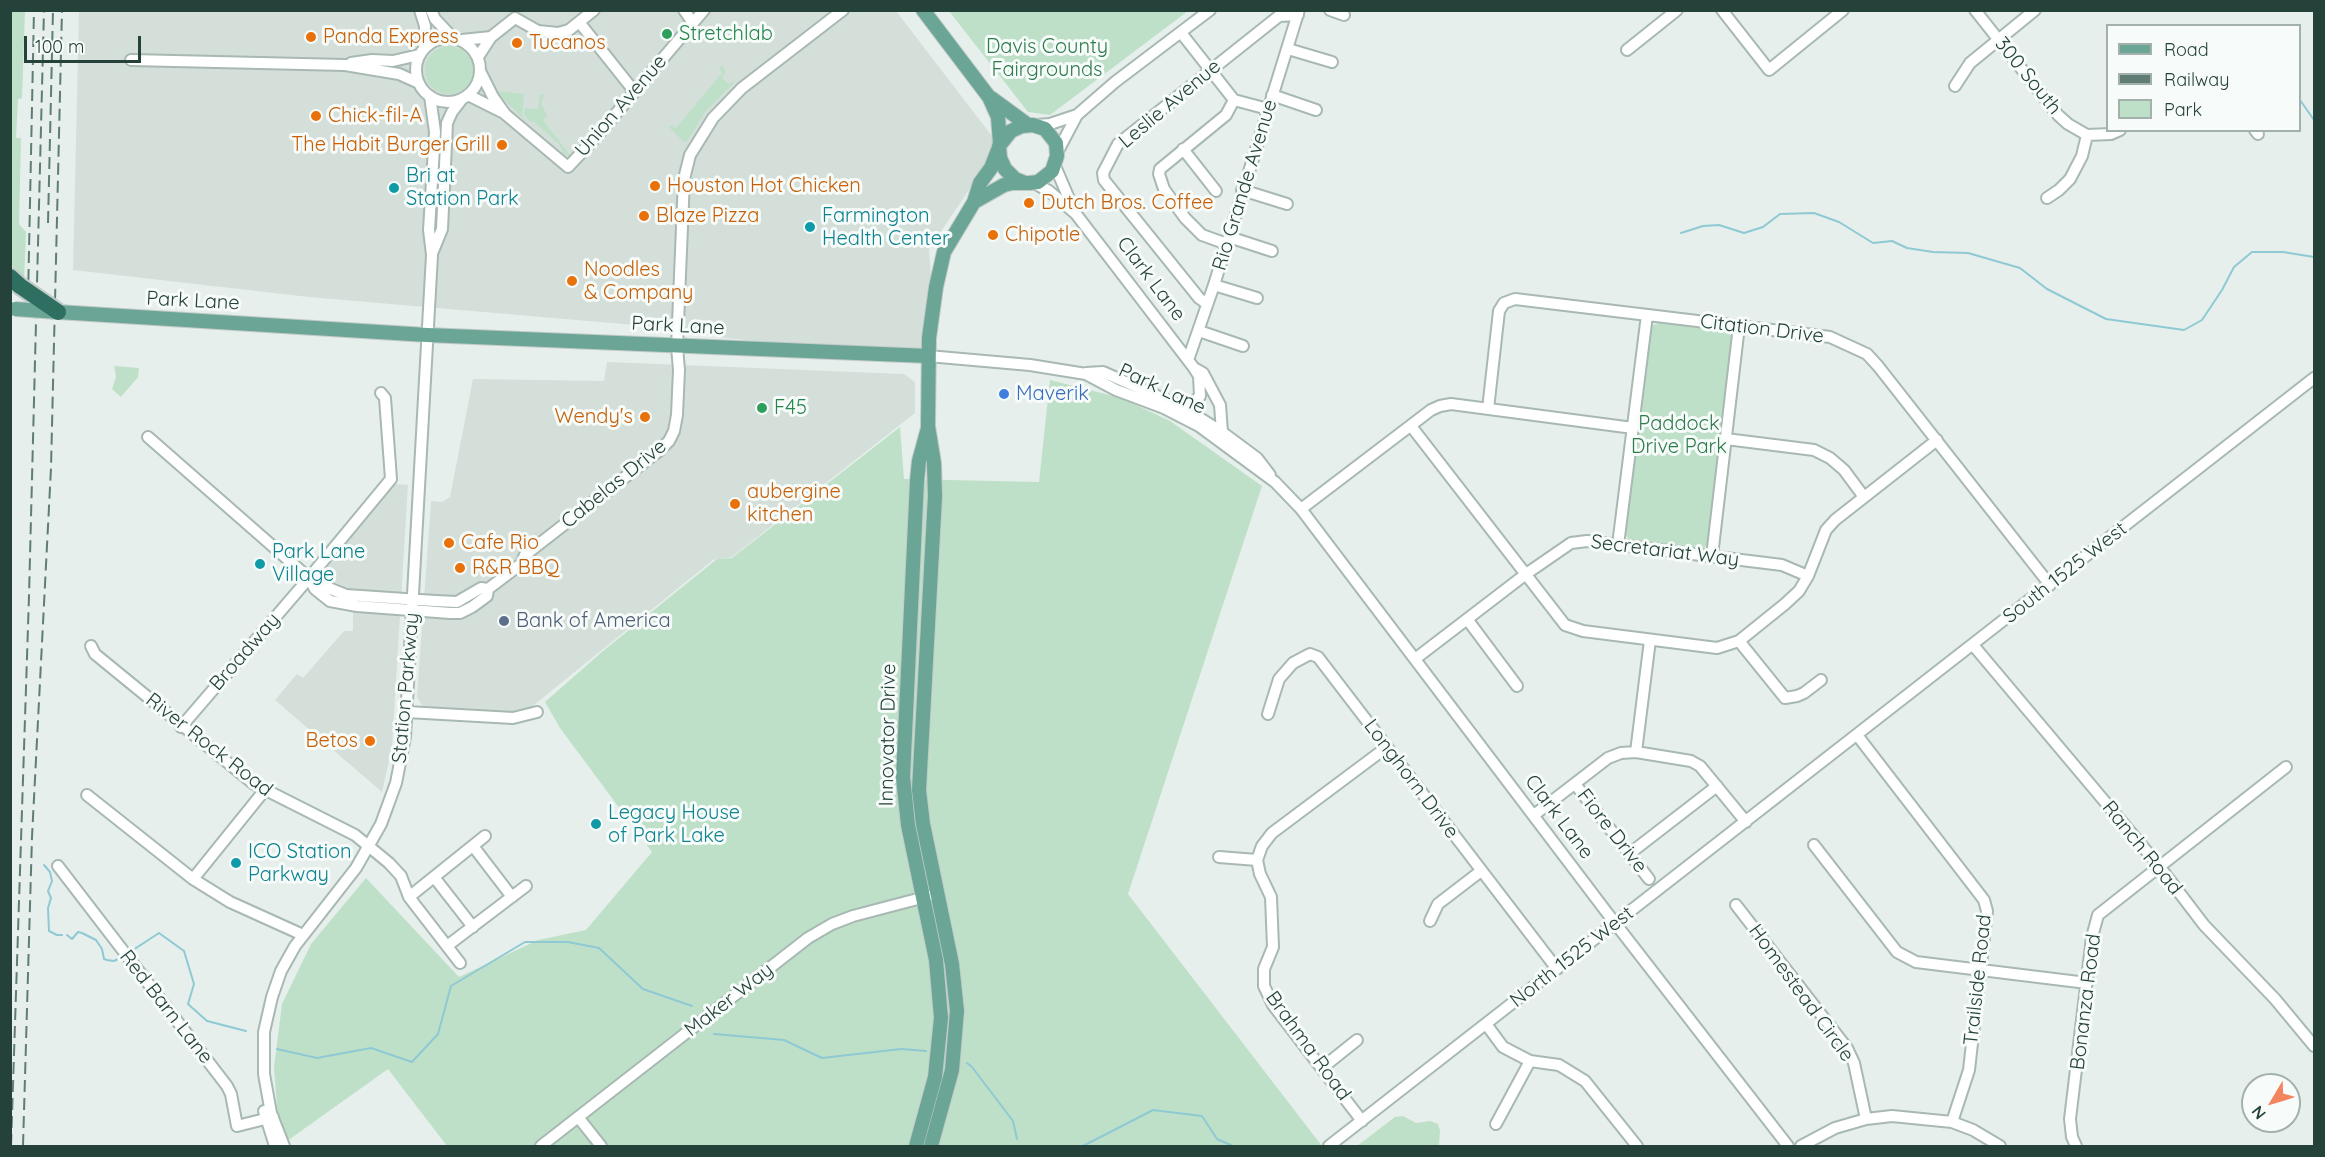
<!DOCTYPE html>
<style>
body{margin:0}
#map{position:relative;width:2325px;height:1157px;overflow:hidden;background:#e6efeb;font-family:Quicksand,sans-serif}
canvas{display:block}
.frame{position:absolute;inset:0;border:12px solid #24423a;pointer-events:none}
.legend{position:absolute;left:2106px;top:24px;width:195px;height:108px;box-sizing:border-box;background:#f7fbf9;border:2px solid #a3b1ad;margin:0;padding:8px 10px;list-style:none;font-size:18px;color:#24423a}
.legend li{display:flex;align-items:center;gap:12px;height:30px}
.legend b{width:30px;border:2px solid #a3b1ad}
.north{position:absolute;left:2241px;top:1073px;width:60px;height:60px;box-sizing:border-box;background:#f7fbf9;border:2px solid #a3b1ad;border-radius:50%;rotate:232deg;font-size:16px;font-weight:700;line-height:24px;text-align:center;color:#24423a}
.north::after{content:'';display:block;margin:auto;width:21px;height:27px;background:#f4845f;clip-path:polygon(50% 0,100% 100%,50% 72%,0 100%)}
.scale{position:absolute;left:24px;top:36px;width:117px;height:27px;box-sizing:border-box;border:3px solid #24423a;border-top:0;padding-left:8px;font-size:18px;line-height:21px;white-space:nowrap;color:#24423a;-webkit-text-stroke:4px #f7fbf9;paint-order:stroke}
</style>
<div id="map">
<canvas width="2325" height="1157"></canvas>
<div class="frame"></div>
<ul class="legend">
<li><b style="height:8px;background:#6aa596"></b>Road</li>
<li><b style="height:8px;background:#5f7d75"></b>Railway</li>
<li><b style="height:16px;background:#bfe0c8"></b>Park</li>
</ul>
<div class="north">N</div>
<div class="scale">100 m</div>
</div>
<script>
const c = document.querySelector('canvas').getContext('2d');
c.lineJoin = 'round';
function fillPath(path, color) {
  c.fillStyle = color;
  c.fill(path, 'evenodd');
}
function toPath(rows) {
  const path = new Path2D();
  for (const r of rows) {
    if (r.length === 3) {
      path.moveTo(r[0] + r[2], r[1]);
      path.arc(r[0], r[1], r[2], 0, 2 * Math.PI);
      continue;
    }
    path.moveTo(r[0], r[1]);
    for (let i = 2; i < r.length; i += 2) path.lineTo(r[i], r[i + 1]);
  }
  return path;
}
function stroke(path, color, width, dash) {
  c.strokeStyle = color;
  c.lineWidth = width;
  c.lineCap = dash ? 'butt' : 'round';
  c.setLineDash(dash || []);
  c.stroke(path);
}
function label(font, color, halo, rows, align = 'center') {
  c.font = font + ' Quicksand,sans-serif';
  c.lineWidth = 6;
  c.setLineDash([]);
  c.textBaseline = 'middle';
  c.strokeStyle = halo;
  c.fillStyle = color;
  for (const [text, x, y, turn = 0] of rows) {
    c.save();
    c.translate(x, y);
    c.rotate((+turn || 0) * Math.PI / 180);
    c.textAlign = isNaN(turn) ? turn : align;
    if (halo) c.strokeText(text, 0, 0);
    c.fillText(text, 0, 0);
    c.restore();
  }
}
const built = toPath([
 [79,11,896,11,995,140,988,162,929,249,937,359,726,338,658,327,309,297,73,270],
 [607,362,904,374,915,382,915,413,732,557,713,560,529,709,517,713,498,712,423,707,417,697,431,501,442,502,450,497,473,379,604,381],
 [395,484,408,485,392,747,382,792,275,700,297,674,303,678,344,631,353,631,353,592,340,588,328,581,325,575,325,569]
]);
const green = toPath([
 [10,11,25,11,22,98,18,99,16,138,21,138,19,224,26,232,24,281,11,264,11,261],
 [949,11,1188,11,1050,115,1028,112],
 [449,70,24],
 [722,66,726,72,722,77,728,84,733,81,734,83,705,112,687,142,684,142,669,127,671,125,676,128,722,73,719,68],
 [498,91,524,94,522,115,526,121,497,93],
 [540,94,544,95,541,104,547,115,543,120,570,155,576,152,573,157,564,154,559,144,534,122,529,121,524,114,525,108,538,109],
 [1659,323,1727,331,1734,339,1709,543,1702,550,1630,541,1625,533,1650,330,1653,325],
 [114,366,139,368,138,377,121,397,112,389,116,377],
 [1050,380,1121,398,1170,421,1262,486,1128,894,1322,1146,447,1146,388,1069,280,1146,274,1067,282,1004,311,944,366,878,459,977,538,940,586,930,652,852,560,728,545,702,603,651,717,559,732,558,900,427,904,479,1039,482],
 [1403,1116,1416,1123,1430,1121,1438,1124,1440,1130,1439,1146,1357,1146,1395,1117]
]);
const stream = toPath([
 [2300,100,2314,120],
 [1681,233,1703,226,1719,225,1744,233,1763,227,1780,214,1814,213,1839,222,1873,243,1892,241,1907,248,1933,252,1968,253,2020,268,2047,289,2106,319,2184,330,2202,320,2222,290,2234,267,2252,252,2283,252,2314,257],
 [44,865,50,872,52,881,48,891,51,898,48,908,49,931,57,935,62,935],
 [67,935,72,939,78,932,82,933,96,940,102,949,104,959,107,960,114,961,122,957],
 [130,952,159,933,184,951,194,984,188,1004,207,1021,246,1031],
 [714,1034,784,1040,822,1058,901,1049,926,1051],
 [277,1049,317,1058,371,1048,412,1062,438,1034,451,986,525,942,568,942,599,948,643,989,692,1006],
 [967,1063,972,1067,1013,1121,1017,1139],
 [1083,1146,1153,1110,1202,1116,1217,1139,1233,1146]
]);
const minor = toPath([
 [420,10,425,26,424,49],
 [431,10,435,19,453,38],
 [684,10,693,23],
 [1330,10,1344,15],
 [1722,10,1769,70,1843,10],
 [1975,10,2058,115,2068,124,2087,135,2111,134,2120,130],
 [515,18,538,31,558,33,569,30,594,10],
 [579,22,634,91],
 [1182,34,1234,100,1268,109],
 [448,70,32],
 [462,40,491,37],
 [1288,49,1332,62],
 [1627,50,1677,10],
 [478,57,491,37,515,18],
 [131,60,345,65,399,74,419,83],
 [351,63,372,60,393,61,419,55],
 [480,71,493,97,505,114,568,167,597,136,704,10],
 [1955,86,1970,63,2035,10],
 [468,95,502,112],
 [1272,95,1316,110],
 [1037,125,1050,124,1077,115],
 [2255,130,2258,134],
 [1183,149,1216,191],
 [1058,151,1077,115,1115,82,1210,10],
 [1055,166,1073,208],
 [1034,183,1049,191,1076,214,1194,368,1199,376,1200,396,1192,404,1182,407],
 [1242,190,1287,204],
 [2047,198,2059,190,2070,179,2082,156,2087,135],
 [1229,237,1272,251],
 [1227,244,1202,235,1185,218,1164,189,1159,174,1160,169,1226,115,1234,100],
 [433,251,442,229,447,123,452,112,462,99],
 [1214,285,1257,298],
 [1207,304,1199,298,1104,180,1103,173,1118,144,1279,16,1298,15],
 [1199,331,1243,346],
 [928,356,1030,365,1086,374,1116,390,1164,408,1199,426,1275,482,1301,509,1608,914,1788,1146],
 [1188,360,1214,285,1299,10],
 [1196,369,1203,373,1220,405,1222,432],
 [1086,373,1103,372,1182,407,1222,432,1257,458,1270,475],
 [1488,409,1499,311,1504,303,1515,299,1830,337,1867,354,1878,366,2050,585],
 [1411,426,1565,625,1583,631,1717,648,1739,641,1785,604,1799,591,1808,576,1826,530,1835,520,1937,440],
 [148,437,309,578,315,589,330,601,357,606,450,613,460,613,472,607,487,596,488,589,521,564,525,555,660,450,669,441,674,431,677,415,679,370,677,347,684,179,690,155,713,118,742,88,843,10],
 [1726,439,1814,450,1830,458,1844,470,1864,497],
 [1301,509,1431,410,1440,406,1451,404,1633,428],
 [1618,545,1647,315],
 [1712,556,1739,326],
 [309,578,317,580,331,589,346,595,435,601,457,602,481,588,488,589],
 [1467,619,1517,686],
 [1739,641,1785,698,1797,696,1804,693,1821,680],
 [1973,645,2159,866,2204,925,2275,999,2314,1046],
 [91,646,95,654,254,784,355,835,389,863,401,876,409,897,460,963],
 [1415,659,1526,574,1571,543,1587,541,1782,565,1808,576],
 [407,712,513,718,537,712],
 [1268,714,1279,679,1293,663,1310,654,1318,657,1557,969],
 [181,727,309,578,391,479,385,398,381,393],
 [1857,735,1984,900,1987,911,1969,1070,1952,1122],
 [1636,752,1650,640],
 [1575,784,1649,879],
 [87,795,193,879,230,902,303,935],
 [1534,815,1608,758,1621,753,1636,752,1691,761,1700,766,1746,822],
 [1814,845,1897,952,1916,962,2087,983],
 [473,846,512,897],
 [1629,854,1717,786],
 [1219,857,1257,860],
 [58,866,227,1086,231,1094,237,1126,273,1117],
 [434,877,473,927],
 [193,879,264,791],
 [409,897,485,836],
 [1736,905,1847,1048,1854,1063,1866,1119],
 [1430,921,1438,904,1481,871],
 [447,946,526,886],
 [1486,1024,1503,1047,1530,1061,1559,1065,1585,1081,1637,1146],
 [1322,1068,1357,1040],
 [264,1111,275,1146],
 [578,1117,601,1146],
 [1362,1121,1273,1005,1264,986,1264,969,1273,947,1271,897,1260,874,1257,860,1262,846,1272,833,1387,747],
 [1496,1124,1530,1061],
 [284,1146,271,1113,264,1074,264,1032,272,997,281,971,295,946,356,868,381,824,396,783,405,737,432,255,429,230,435,132,430,96],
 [541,1146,808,938,832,924,853,916,929,896],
 [1329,1146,2314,378],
 [1801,1146,1835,1128,1866,1119,1892,1116,1952,1122,1973,1130,2000,1146],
 [2076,1146,2072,1137,2070,1119,2092,937,2098,915,2286,767]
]);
const major = toPath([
 [923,10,989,97,998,117,1000,143],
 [991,98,1028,125],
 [974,202,1004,185,1012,183,1030,183,1038,182,1052,171,1057,156,1056,143,1045,129,1033,125,1022,126,1011,131,999,146,1000,158,1005,169,1015,179,1025,183],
 [58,312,427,335,928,356],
 [916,1146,935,1077,941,1018,936,960,908,825,903,777,917,481,919,461,928,428],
 [931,1146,952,1070,957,1011,952,964,923,824,919,790,935,496,934,463,928,426,929,338,936,287,944,252,974,202,980,183,991,168,998,150]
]);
const highway = toPath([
 [10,277,20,286]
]);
const rail = toPath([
 [48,223,53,10],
 [28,299,34,10],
 [11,1146,29,596,44,10],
 [23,1146,32,837,51,468,62,10]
]);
const majorBridge = toPath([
 [15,309,58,312]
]);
const highwayBridge = toPath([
 [20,286,58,312]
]);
const markers = [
 [667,34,6,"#2e9e5b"],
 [311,37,6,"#e8710a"],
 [517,43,6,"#e8710a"],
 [316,116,6,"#e8710a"],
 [502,145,6,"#e8710a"],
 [655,186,6,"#e8710a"],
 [394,188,6,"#0f9aa8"],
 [1029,203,6,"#e8710a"],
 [644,216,6,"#e8710a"],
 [810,227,6,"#0f9aa8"],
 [993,235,6,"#e8710a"],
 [572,281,6,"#e8710a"],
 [1004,394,6,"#3f7fe0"],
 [762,408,6,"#2e9e5b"],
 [645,417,6,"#e8710a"],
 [735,504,6,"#e8710a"],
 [449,543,6,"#e8710a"],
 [260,564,6,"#0f9aa8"],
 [460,568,6,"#e8710a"],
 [504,621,6,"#5c6f8a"],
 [370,741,6,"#e8710a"],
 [596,824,6,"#0f9aa8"],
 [236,863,6,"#0f9aa8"]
];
const leisureNames = [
 ["Stretchlab",679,34],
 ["F45",774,408]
];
const foodNames = [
 ["Panda Express",323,37],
 ["Tucanos",529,43],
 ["Chick-fil-A",328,116],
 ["The Habit Burger Grill",490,145,"right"],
 ["Houston Hot Chicken",667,186],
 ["Dutch Bros. Coffee",1041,203],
 ["Blaze Pizza",656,216],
 ["Chipotle",1005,235],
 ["Noodles",584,270],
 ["& Company",584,293],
 ["Wendy's",633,417,"right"],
 ["aubergine",747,492],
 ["kitchen",747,515],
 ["Cafe Rio",461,543],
 ["R&R BBQ",472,568],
 ["Betos",358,741,"right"]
];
const parkNames = [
 ["Davis County",1047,47],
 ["Fairgrounds",1047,70],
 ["Paddock",1679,424],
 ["Drive Park",1679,447]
];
const streetNames = [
 ["300 South",2028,76,51],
 ["Leslie Avenue",1170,104,-40],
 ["Union Avenue",621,106,-49],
 ["Rio Grande Avenue",1245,185,-73],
 ["Clark Lane",1151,279,53],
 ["Park Lane",193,301,3],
 ["Park Lane",678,326,3],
 ["Citation Drive",1762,329,7],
 ["Park Lane",1162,389,25],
 ["Cabelas Drive",614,484,-39],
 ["Secretariat Way",1665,551,7],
 ["South 1525 West",2065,573,-38],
 ["Broadway",245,652,-49],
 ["Station Parkway",406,688,-85],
 ["Innovator Drive",888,735,-89],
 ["River Rock Road",209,745,38],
 ["Longhorn Drive",1411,779,53],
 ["Clark Lane",1559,817,53],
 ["Fiore Drive",1612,831,52],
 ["Ranch Road",2142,848,51],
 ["North 1525 West",1572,957,-38],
 ["Trailside Road",1978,980,-84],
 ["Homestead Circle",1801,993,54],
 ["Maker Way",729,1000,-38],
 ["Bonanza Road",2086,1002,-83],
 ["Red Barn Lane",166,1007,52],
 ["Brahma Road",1308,1046,54]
];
const cultureNames = [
 ["Bri at",406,176],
 ["Station Park",406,199],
 ["Farmington",822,216],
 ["Health Center",822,239],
 ["Park Lane",272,552],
 ["Village",272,575],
 ["Legacy House",608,813],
 ["of Park Lake",608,836],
 ["ICO Station",248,852],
 ["Parkway",248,875]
];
const shopNames = [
 ["Maverik",1016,394]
];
const serviceNames = [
 ["Bank of America",516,621]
];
fillPath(built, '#d4dfda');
fillPath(green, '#bfe0c8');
stroke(stream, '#8ec9d4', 2);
stroke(minor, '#a8b8b2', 14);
stroke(major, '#c2cac8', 16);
stroke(highway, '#c2cac8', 20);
stroke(minor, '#fff', 10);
stroke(major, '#6aa596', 14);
stroke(highway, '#2f6f62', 16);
stroke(rail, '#5f7d75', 2, [12, 6]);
stroke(majorBridge, '#c2cac8', 16, []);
stroke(highwayBridge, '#c2cac8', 20, []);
stroke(majorBridge, '#6aa596', 14);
stroke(highwayBridge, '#2f6f62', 16);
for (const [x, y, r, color] of markers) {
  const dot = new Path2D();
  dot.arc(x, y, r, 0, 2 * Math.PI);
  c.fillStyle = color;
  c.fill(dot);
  stroke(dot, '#f7fbf9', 2);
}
label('20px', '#27864d', '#f7fbf9', leisureNames, 'left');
label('20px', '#c56008', '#f7fbf9', foodNames, 'left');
label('20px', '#2d7a4b', '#f7fbf9', parkNames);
label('20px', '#24423a', '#f7fbf9', streetNames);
label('20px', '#0d838f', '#f7fbf9', cultureNames, 'left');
label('20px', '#366cbe', '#f7fbf9', shopNames, 'left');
label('20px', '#4e5e75', '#f7fbf9', serviceNames, 'left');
</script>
